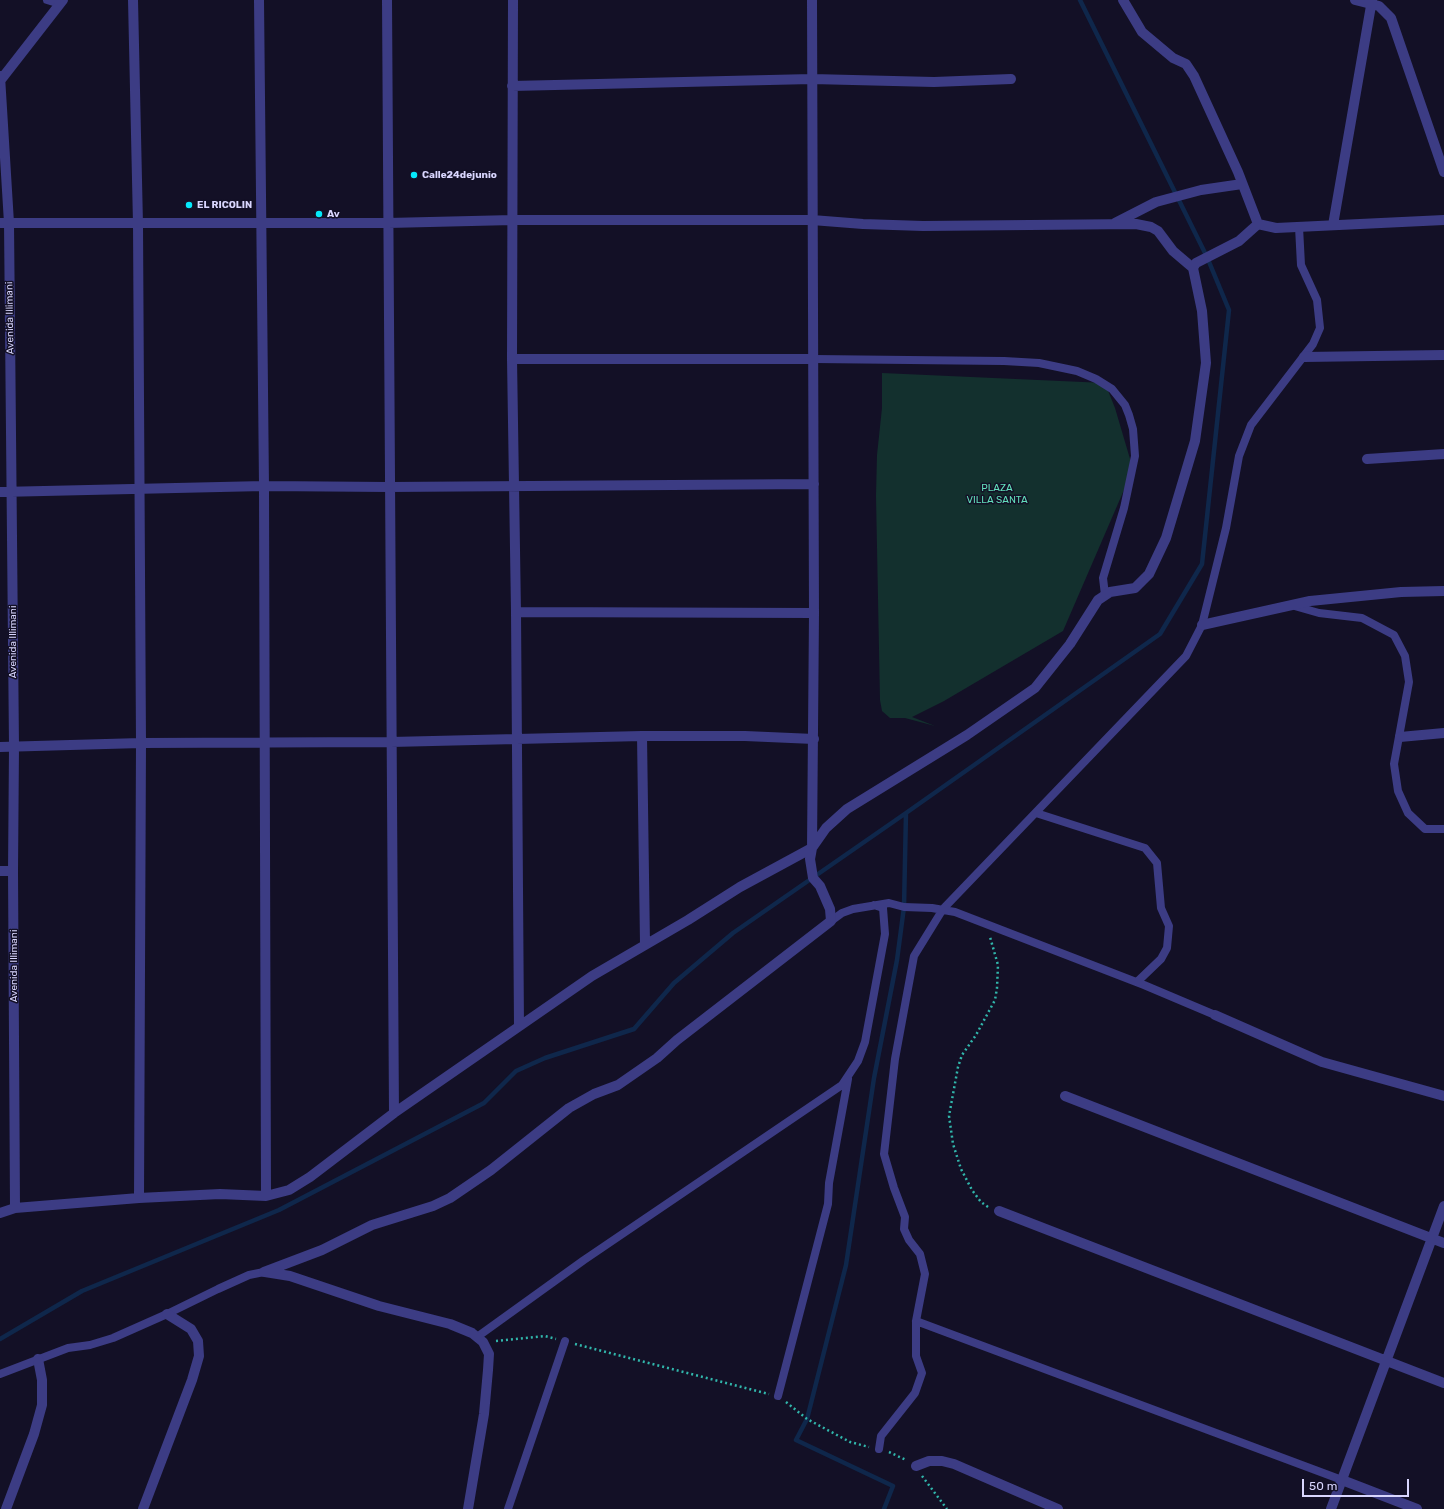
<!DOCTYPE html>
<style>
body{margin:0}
#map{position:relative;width:1444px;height:1509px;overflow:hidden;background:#131026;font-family:Rubik,sans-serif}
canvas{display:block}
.scale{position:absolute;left:1302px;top:1479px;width:107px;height:18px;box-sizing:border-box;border:2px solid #d9d6fe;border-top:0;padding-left:5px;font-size:12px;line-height:14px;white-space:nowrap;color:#d9d6fe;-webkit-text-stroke:3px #131026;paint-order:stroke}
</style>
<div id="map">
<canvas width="1444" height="1509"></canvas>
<div class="scale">50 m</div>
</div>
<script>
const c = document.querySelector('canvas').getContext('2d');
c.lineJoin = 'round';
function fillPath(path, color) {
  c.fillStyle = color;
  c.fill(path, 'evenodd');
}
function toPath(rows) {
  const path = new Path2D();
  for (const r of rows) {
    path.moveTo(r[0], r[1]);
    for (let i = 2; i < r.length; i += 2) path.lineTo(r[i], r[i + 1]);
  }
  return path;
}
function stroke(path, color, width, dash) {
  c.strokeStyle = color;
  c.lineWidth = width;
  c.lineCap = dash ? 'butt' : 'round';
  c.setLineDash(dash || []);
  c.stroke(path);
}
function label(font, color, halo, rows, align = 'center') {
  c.font = font + ' Rubik,sans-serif';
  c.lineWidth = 3;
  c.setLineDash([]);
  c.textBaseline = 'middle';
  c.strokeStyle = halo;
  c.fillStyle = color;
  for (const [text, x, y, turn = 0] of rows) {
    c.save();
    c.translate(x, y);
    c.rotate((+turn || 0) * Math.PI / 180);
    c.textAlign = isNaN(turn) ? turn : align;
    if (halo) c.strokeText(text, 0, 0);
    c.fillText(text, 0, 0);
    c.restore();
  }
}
const green = toPath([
 [882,373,1105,383,1115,408,1133,469,1063,631,944,701,912,717,935,726,905,718,890,718,882,711,880,700,876,496,877,455,882,408]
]);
const stream = toPath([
 [0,1339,82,1291,279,1210,484,1103,516,1071,545,1058,634,1029,674,983,733,933,906,813],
 [884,1509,893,1486,796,1440,807,1419,846,1265,874,1078,897,960,904,907,906,813,1160,634,1202,564,1229,310,1207,257,1080,0]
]);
const path = toPath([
 [988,1207,981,1202,972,1190,961,1169,953,1144,949,1116,958,1067,962,1055,976,1035,995,1000,997,988,998,965,990,937],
 [496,1341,545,1336,556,1339],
 [575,1344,769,1394],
 [786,1402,807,1419,850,1442,869,1447],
 [889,1452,906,1460],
 [922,1476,947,1509]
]);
const lane = toPath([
 [47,0,60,4],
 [814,359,1004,361,1039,363,1077,371,1096,379,1112,389,1125,405,1129,415,1133,429,1135,456,1124,508,1103,578,1105,595],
 [1291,605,1319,613,1362,618,1394,635,1405,656,1409,682,1394,764,1398,791,1408,813,1425,829,1444,829],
 [1036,813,1145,848,1157,863,1161,908,1169,926,1167,948,1161,959,1137,982],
 [831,921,842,913,853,909,889,903,904,907,932,908,955,912,1144,985,1215,1015],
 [916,1321,1342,1480],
 [477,1337,584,1260,842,1085,858,1061,865,1042,885,934,883,908,874,905],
 [0,1374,68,1348,90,1345,113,1338,167,1314,218,1289,249,1275,264,1272],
 [778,1396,828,1204,829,1183,848,1079],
 [879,1449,881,1436,915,1393,922,1373,916,1356,916,1321,925,1274,920,1254,909,1240,904,1229,905,1217,894,1188,884,1154,895,1059,914,956,943,909,1186,656,1202,625,1226,528,1239,456,1251,425,1313,344,1320,328,1317,300,1301,265,1299,227],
 [508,1509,565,1341]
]);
const street = toPath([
 [133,0,138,224,141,743,139,1198],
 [259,0,264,486,266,1196],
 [387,0,394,1113],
 [513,0,512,359,516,612,519,1026],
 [1355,0,1379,6,1391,18,1444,172],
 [0,76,9,223,14,747,13,871,15,1208],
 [0,81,63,0],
 [512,86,812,79,934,82,1011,79],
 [0,223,388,223,513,220,812,220,863,224,923,226,1136,224,1151,227,1158,231,1173,251,1193,268],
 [1115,223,1156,202,1201,190,1242,184],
 [1258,224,1276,228,1444,220],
 [1333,225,1372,0],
 [1304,357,1444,355],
 [512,359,814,359],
 [1367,459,1444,454],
 [0,492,264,486,389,487,814,484],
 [516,612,814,613],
 [1202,625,1310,601,1401,592,1444,591],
 [642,736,645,944],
 [1400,737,1444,733],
 [0,747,141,743,391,742,642,736,745,736,814,739],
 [0,871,13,871],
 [1215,1015,1322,1062,1444,1096],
 [1065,1096,1444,1243],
 [999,1211,1444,1383],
 [0,1213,15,1208,139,1198,220,1194,266,1196,289,1190,310,1177,394,1113,592,976,688,920,740,887,812,848,826,828,847,809,967,735,1035,688,1070,644,1098,600,1110,592,1135,588,1149,574,1166,538,1195,441,1206,363,1202,311,1193,268,1196,263,1239,241,1258,224,1238,172,1194,76,1186,64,1173,58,1142,32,1123,0],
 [264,1272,322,1250,372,1225,433,1206,450,1198,491,1170,569,1108,594,1094,618,1085,657,1058,677,1040,831,921,830,909,820,886,813,878,810,859,812,848,814,613,812,0],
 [265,1272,290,1276,379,1306,450,1324,472,1333,483,1342,489,1354,488,1370,484,1414,468,1509],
 [916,1466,929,1461,942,1461,954,1464,1058,1509],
 [1342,1480,1417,1509],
 [6,1509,34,1434,42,1405,42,1380,38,1359],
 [143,1509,192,1380,199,1356,198,1341,191,1329,167,1314],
 [1331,1509,1444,1206]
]);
const markers = [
 [414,175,4,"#05e9fb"],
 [189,205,4,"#05e9fb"],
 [319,214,4,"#05e9fb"]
];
const poiNames = [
 ["Calle24dejunio",422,175],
 ["EL RICOLIN",197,205],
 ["Av",327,214]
];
const streetNames = [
 ["Avenida Illimani",10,318,-91],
 ["Avenida Illimani",13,642,-90],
 ["Avenida Illimani",14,966,-90]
];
const parkNames = [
 ["PLAZA",997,488],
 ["VILLA SANTA",997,500]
];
fillPath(green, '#13302e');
stroke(stream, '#0f274b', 4.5);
stroke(path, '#31b6ab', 2.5, [2, 3]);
stroke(lane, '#3c3c84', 8);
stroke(street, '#3c3c84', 10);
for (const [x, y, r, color] of markers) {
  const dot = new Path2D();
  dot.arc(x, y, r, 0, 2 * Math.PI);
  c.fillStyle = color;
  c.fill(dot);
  stroke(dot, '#131026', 1.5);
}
label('bold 10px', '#d9d6fe', '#131026', poiNames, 'left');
label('10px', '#d9d6fe', '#131026', streetNames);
label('10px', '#62debb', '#131026', parkNames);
</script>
